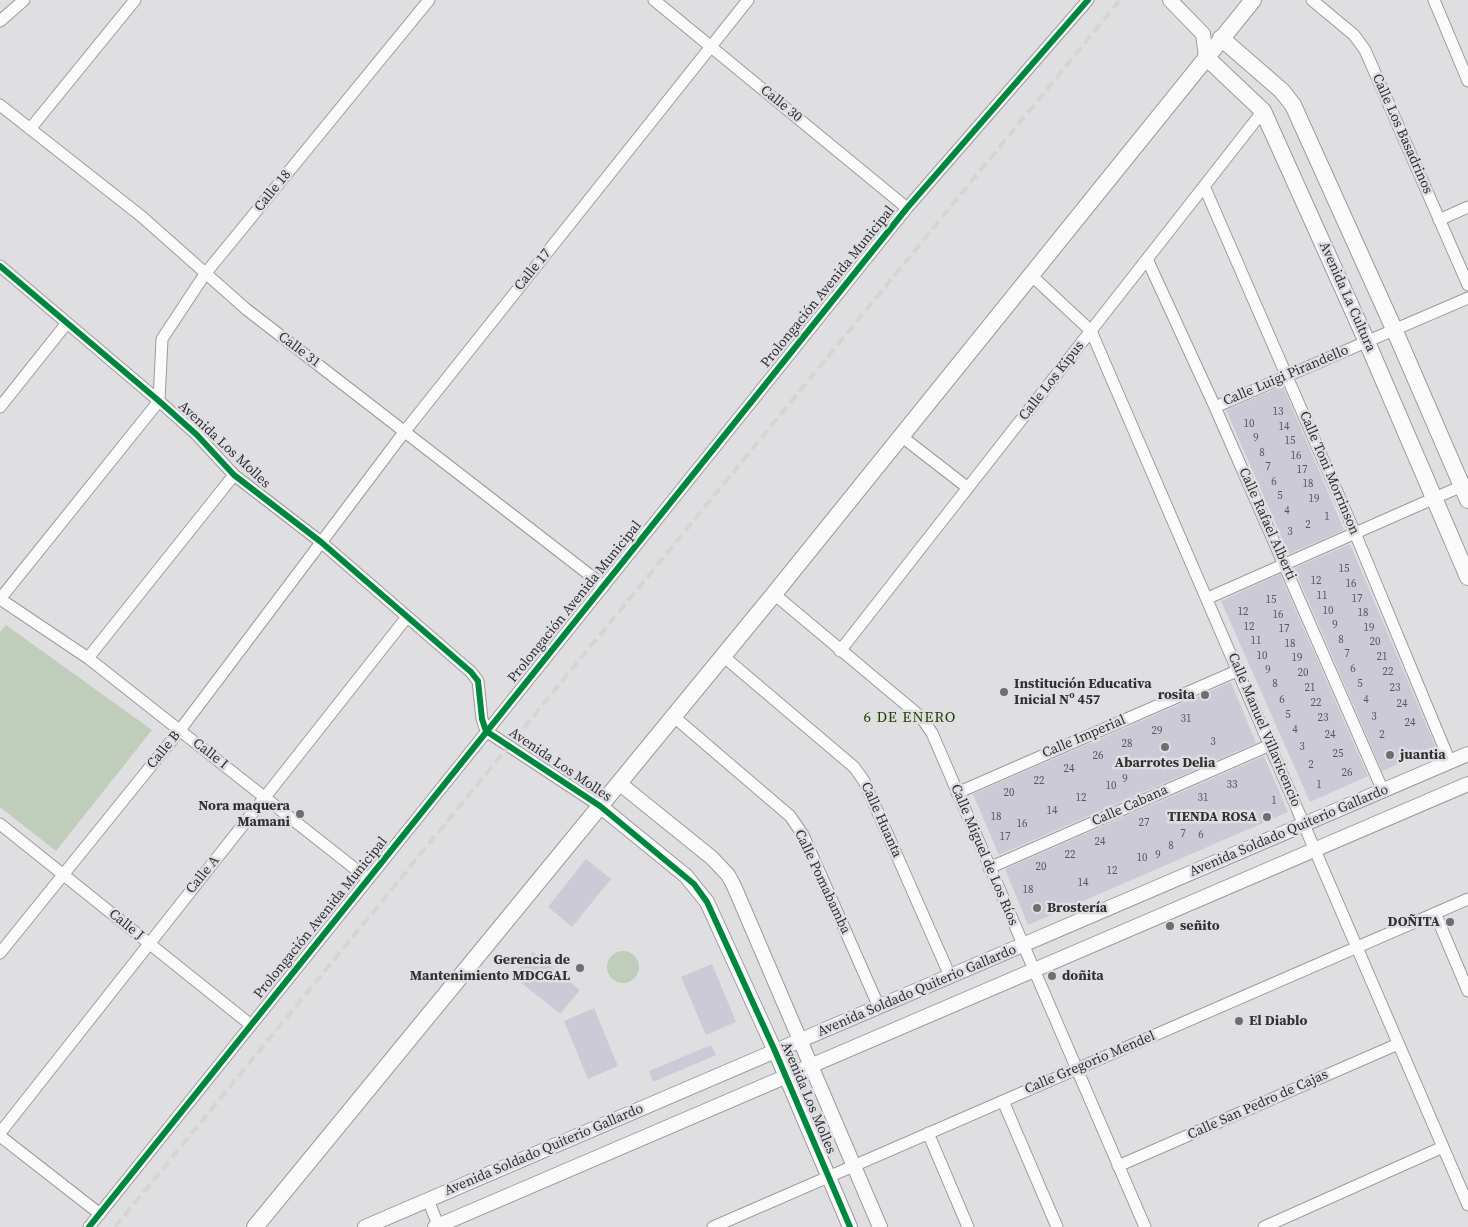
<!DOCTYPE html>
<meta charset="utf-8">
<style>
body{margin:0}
canvas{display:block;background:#dfdfe2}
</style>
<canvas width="1468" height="1227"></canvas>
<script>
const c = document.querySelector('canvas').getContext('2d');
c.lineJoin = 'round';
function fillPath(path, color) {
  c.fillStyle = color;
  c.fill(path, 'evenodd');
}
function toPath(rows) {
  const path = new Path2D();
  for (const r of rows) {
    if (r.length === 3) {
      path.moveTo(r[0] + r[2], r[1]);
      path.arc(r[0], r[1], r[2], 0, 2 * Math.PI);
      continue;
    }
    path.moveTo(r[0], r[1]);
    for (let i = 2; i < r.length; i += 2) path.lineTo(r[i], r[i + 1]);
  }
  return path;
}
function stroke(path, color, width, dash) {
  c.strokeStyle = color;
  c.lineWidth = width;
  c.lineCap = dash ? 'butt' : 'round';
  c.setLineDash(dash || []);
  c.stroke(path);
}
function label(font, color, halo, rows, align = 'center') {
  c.font = font + ' "Source Serif 4",serif';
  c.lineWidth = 5;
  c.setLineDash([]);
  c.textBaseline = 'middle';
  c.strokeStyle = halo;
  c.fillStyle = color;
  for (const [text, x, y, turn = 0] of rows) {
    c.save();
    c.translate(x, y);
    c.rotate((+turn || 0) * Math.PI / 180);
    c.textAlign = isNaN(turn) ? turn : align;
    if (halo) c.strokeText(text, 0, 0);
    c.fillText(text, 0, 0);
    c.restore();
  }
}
const green = toPath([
 [6,625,152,730,56,851,0,807,0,632],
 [623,967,16]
]);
const building = toPath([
 [1283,386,1344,530,1289,554,1226,410],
 [1350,544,1436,748,1382,771,1294,568],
 [1280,574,1368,776,1310,802,1221,601],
 [1231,682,1256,743,999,855,973,794],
 [1264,756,1288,812,1028,925,1005,869],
 [586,859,611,879,572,927,548,907],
 [533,952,580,990,560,1014,513,976],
 [712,964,736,1022,706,1035,681,977],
 [594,1008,618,1066,588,1079,564,1021],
 [711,1045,716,1055,653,1082,649,1071]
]);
const minor = toPath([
 [654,0,907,208],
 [1312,0,1354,35,1365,50,1468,285],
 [1434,0,1468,81],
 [0,21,24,0],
 [0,105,141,216,246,309,604,586],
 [30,129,135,0],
 [1204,186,1355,533,1450,762],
 [1439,220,1468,207],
 [1147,259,1215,407,1383,791],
 [0,266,159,401,197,435,234,475,321,542,471,672,478,681,482,719,486,731,600,806],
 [1031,275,1091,331,1468,1205],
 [0,407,67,323],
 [1215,407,1468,298],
 [901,436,968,488],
 [774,594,921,717,932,733,1145,1227],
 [1208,598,1462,486],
 [0,599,159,401,162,339,205,274,429,0],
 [0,599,88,658,368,879],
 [840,651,1263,111],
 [723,656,854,767,864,781,950,976],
 [88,658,234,475],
 [673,716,790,816,803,835,879,1007],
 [957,793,1239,670],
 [0,824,251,1025],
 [989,868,1270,745],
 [1435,913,1468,991],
 [0,953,180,730,405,431,748,0],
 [1003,1101,1057,1227],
 [0,1133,407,617],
 [928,1133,968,1227],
 [0,1136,100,1214],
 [1118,1166,1398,1044],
 [428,1200,439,1227],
 [89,1227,907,208,1088,0],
 [713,1227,1468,899],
 [1264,1227,1443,1147]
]);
const tertiary = toPath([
 [1170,0,1203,34,1206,57],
 [619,783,712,858,728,875,734,886,880,1227],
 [600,806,686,876,707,902,775,1051,850,1227],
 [365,1227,1468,754],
 [435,1227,1468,784]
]);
const secondary = toPath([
 [1221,38,1282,91,1293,105,1394,329,1468,500],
 [1206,57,1263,111,1367,342,1468,577],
 [255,1227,774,594,1253,0]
]);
const rail = toPath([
 [115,1227,1120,0]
]);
const cycleway = toPath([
 [0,266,159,401,197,435,234,475,321,542,471,672,478,681,482,719,486,731,600,806,694,884,707,902,775,1051,850,1227],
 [89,1227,907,208,1088,0]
]);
const markers = [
 [1004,692,5,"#6e6e70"],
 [1205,695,5,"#6e6e70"],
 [1165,747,5,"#6e6e70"],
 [1390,755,5,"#6e6e70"],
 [300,814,5,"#6e6e70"],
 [1267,817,5,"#6e6e70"],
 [1037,908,5,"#6e6e70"],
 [1450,922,5,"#6e6e70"],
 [1170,926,5,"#6e6e70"],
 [580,968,5,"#6e6e70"],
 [1052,976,5,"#6e6e70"],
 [1239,1021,5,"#6e6e70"]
];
const numberNames = [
 ["13",1278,412],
 ["10",1249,424],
 ["14",1284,427],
 ["9",1256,438],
 ["15",1290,441],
 ["8",1262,453],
 ["16",1296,456],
 ["7",1268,467],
 ["17",1302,470],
 ["6",1274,482],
 ["18",1308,484],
 ["5",1280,496],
 ["19",1314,499],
 ["4",1287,511],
 ["1",1327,517],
 ["2",1308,525],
 ["3",1290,532],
 ["15",1344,569],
 ["12",1316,581],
 ["16",1351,584],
 ["11",1322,596],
 ["17",1357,599],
 ["15",1271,600],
 ["10",1328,611],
 ["12",1243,612],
 ["18",1363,613],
 ["16",1278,615],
 ["9",1335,625],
 ["12",1249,627],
 ["19",1369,628],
 ["17",1284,629],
 ["8",1341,640],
 ["11",1256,641],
 ["20",1375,642],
 ["18",1290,644],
 ["7",1347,654],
 ["10",1262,656],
 ["21",1382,657],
 ["19",1297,658],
 ["6",1353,669],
 ["9",1268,670],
 ["22",1388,672],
 ["20",1303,673],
 ["8",1275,684],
 ["5",1360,684],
 ["21",1310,688],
 ["23",1395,688],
 ["6",1282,700],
 ["4",1366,700],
 ["22",1316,703],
 ["24",1402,704],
 ["5",1288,715],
 ["3",1374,717],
 ["23",1323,718],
 ["31",1186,719],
 ["24",1410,723],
 ["4",1295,730],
 ["29",1157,731],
 ["24",1330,735],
 ["2",1382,735],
 ["3",1213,742],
 ["28",1127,744],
 ["3",1302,747],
 ["25",1338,754],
 ["26",1098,756],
 ["2",1311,765],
 ["24",1069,769],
 ["26",1347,773],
 ["9",1125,779],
 ["22",1039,781],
 ["33",1232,785],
 ["1",1319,785],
 ["10",1111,786],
 ["20",1009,793],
 ["12",1081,798],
 ["31",1203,798],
 ["1",1274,801],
 ["14",1052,811],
 ["18",996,817],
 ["27",1144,823],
 ["16",1022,824],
 ["7",1183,834],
 ["6",1201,835],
 ["17",1005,837],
 ["24",1100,842],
 ["8",1171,846],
 ["22",1070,855],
 ["9",1158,855],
 ["10",1142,858],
 ["20",1041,867],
 ["12",1112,871],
 ["14",1083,883],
 ["18",1028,890]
];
const streetNames = [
 ["Calle 30",781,104,39],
 ["Calle Los Basadrinos",1402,134,66],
 ["Calle 18",273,191,-51],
 ["Calle 17",533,270,-51],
 ["Prolongación Avenida Municipal",828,287,-51],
 ["Avenida La Cultura",1347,297,66],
 ["Calle 31",299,350,37],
 ["Calle Luigi Pirandello",1286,376,-23],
 ["Calle Los Kipus",1052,381,-52],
 ["Avenida Los Molles",224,445,43],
 ["Calle Toni Morrinson",1329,473,67],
 ["Calle Rafael Alberti",1267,524,66],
 ["Prolongación Avenida Municipal",575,602,-51],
 ["Calle Manuel Villavicencio",1264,730,67],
 ["Calle Imperial",1084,737,-23],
 ["Calle B",164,750,-51],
 ["Calle I",210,754,38],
 ["Avenida Los Molles",560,765,34],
 ["Calle Cabana",1130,806,-24],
 ["Calle Huanta",881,820,66],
 ["Avenida Soldado Quiterio Gallardo",1289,831,-23],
 ["Calle Miguel de Los Ríos",984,855,67],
 ["Calle A",203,875,-51],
 ["Calle Pomabamba",822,882,65],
 ["Prolongación Avenida Municipal",321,918,-51],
 ["Calle J",126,925,39],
 ["Avenida Soldado Quiterio Gallardo",917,991,-23],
 ["Calle Gregorio Mendel",1090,1063,-23],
 ["Avenida Los Molles",808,1098,67],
 ["Calle San Pedro de Cajas",1258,1105,-24],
 ["Avenida Soldado Quiterio Gallardo",544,1150,-23]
];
const poiNames = [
 ["Institución Educativa",1014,684],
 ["Inicial Nº 457",1014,700],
 ["rosita",1195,695,"right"],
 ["juantia",1400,755],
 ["Abarrotes Delia",1165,763,"center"],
 ["Nora maquera",290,806,"right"],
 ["Mamani",290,822,"right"],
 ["TIENDA ROSA",1257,817,"right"],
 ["Brostería",1047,908],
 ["DOÑITA",1440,922,"right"],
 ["señito",1180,926],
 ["Gerencia de",570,960,"right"],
 ["Mantenimiento MDCGAL",570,976,"right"],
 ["doñita",1062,976],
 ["El Diablo",1249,1021]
];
const neighbourhoodNames = [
 ["6 DE ENERO",910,718]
];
fillPath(green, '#c0cdba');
fillPath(building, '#cbcad6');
stroke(minor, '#9b9b9d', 13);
stroke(tertiary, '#9b9b9d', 16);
stroke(secondary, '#9b9b9d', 18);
stroke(minor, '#fafafb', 11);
stroke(tertiary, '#fafafb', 14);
stroke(secondary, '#fafafb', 16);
stroke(rail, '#d5d5d5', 4, [10, 5]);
stroke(cycleway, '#00873e', 6);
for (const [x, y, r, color] of markers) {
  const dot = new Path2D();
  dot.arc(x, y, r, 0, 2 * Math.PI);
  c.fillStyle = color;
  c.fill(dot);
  stroke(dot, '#dedee3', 2);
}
label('11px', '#58575c', null, numberNames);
label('14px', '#313133', '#dedee3', streetNames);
label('bold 14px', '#313133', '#dedee3', poiNames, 'left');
c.letterSpacing = '1px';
label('15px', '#214501', '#dedee3', neighbourhoodNames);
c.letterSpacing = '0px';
</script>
